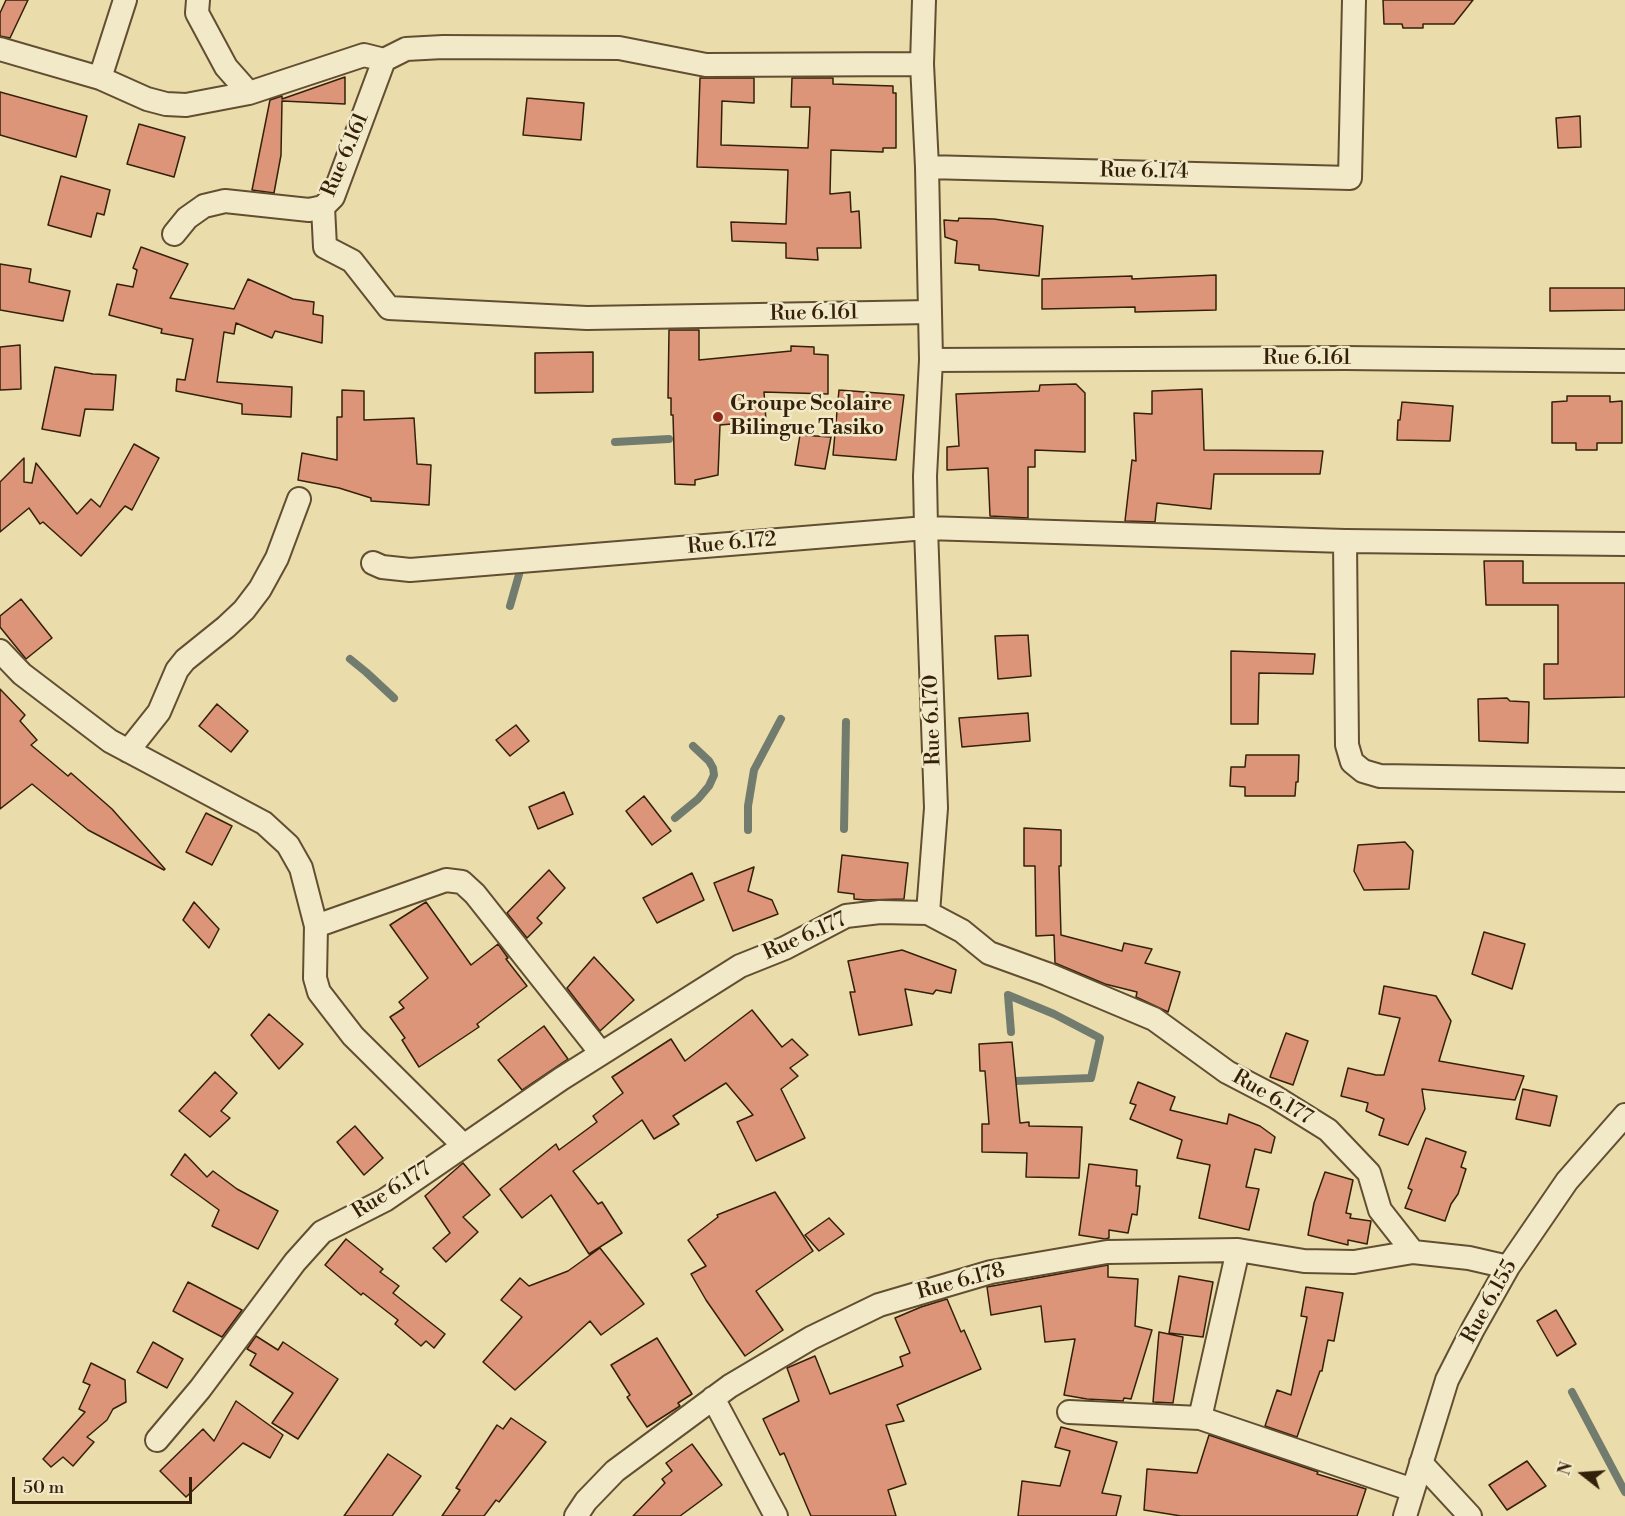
<!DOCTYPE html>
<style>
body{margin:0}
#map{position:relative;width:1625px;height:1516px;overflow:hidden;background:#ebddab;font-family:"Libre Bodoni",serif}
canvas{display:block}
.north{position:absolute;left:1553px;top:1444px;width:60px;height:60px;-webkit-text-stroke:4px #f2e9c8;paint-order:stroke;rotate:287deg;font-size:16px;font-weight:700;line-height:24px;text-align:center;color:#35200a}
.north::after{content:'';display:block;margin:auto;width:21px;height:27px;background:#35200a;clip-path:polygon(50% 0,100% 100%,50% 72%,0 100%)}
.scale{position:absolute;left:12px;top:1477px;width:180px;height:27px;box-sizing:border-box;border:3px solid #35200a;border-top:0;padding-left:8px;font-size:18px;line-height:21px;white-space:nowrap;color:#35200a;-webkit-text-stroke:4px #f2e9c8;paint-order:stroke}
</style>
<div id="map">
<canvas width="1625" height="1516"></canvas>
<div class="north">N</div>
<div class="scale">50 m</div>
</div>
<script>
const c = document.querySelector('canvas').getContext('2d');
c.lineJoin = 'round';
function toPath(rows) {
  const path = new Path2D();
  for (const r of rows) {
    path.moveTo(r[0], r[1]);
    for (let i = 2; i < r.length; i += 2) path.lineTo(r[i], r[i + 1]);
  }
  return path;
}
function stroke(path, color, width, dash) {
  c.strokeStyle = color;
  c.lineWidth = width;
  c.lineCap = dash ? 'butt' : 'round';
  c.setLineDash(dash || []);
  c.stroke(path);
}
function fillPath(path, color) {
  c.fillStyle = color;
  c.fill(path, 'evenodd');
}
function label(font, color, halo, rows, align = 'center') {
  c.font = font + ' "Libre Bodoni",serif';
  c.lineWidth = 5;
  c.setLineDash([]);
  c.textBaseline = 'middle';
  c.strokeStyle = halo;
  c.fillStyle = color;
  for (const [text, x, y, turn = 0] of rows) {
    c.save();
    c.translate(x, y);
    c.rotate((+turn || 0) * Math.PI / 180);
    c.textAlign = isNaN(turn) ? turn : align;
    if (halo) c.strokeText(text, 0, 0);
    c.fillText(text, 0, 0);
    c.restore();
  }
}
const stream = toPath([
 [615,442,669,439],
 [510,606,520,571],
 [350,659,366,672,394,698],
 [675,818,698,799,709,786,714,775,713,768,709,761,693,746],
 [844,829,846,722],
 [748,830,748,806,754,770,781,719],
 [1011,1032,1008,995,1054,1014,1100,1038,1091,1078,1016,1081],
 [1572,1392,1625,1492]
]);
const building = toPath([
 [6,0,28,0,10,38,0,36,0,13,6,0],
 [1383,0,1473,0,1454,24,1423,24,1423,28,1403,28,1402,24,1384,24,1383,0],
 [345,77,345,104,282,101,281,155,274,193,252,190,270,100,282,96,282,99,345,77],
 [700,78,754,78,754,103,722,101,721,145,808,148,810,107,791,107,792,78,833,78,833,84,893,86,893,93,896,93,896,148,883,148,883,152,831,150,830,194,850,192,851,212,859,211,861,248,817,248,818,260,786,258,786,243,732,241,731,222,786,224,788,170,697,167,700,78],
 [0,92,87,116,76,157,0,135,0,92],
 [527,98,584,103,581,140,523,135,527,98],
 [1580,116,1581,147,1558,148,1556,118,1580,116],
 [139,124,185,137,174,177,127,164,139,124],
 [61,176,110,190,104,215,97,213,91,237,48,225,61,176],
 [959,218,994,219,1043,226,1039,276,979,270,979,265,955,263,957,241,945,237,944,220,958,221,959,218],
 [141,247,188,264,170,298,234,309,248,279,293,299,314,302,313,314,323,316,322,343,275,331,272,338,236,323,234,334,224,332,217,382,292,387,291,417,242,414,242,404,176,391,177,379,185,380,193,339,161,333,162,329,109,315,117,284,133,287,137,270,133,268,141,247],
 [0,264,31,269,29,282,70,291,63,321,0,310,0,264],
 [1216,275,1216,310,1135,312,1135,307,1042,309,1042,279,1132,276,1132,279,1216,275],
 [1550,288,1625,288,1625,310,1550,311,1550,288],
 [669,330,699,330,699,360,791,351,791,346,814,347,814,354,828,355,828,394,764,392,766,421,720,425,718,475,695,480,695,485,675,484,673,415,671,415,671,398,668,398,669,330],
 [20,345,21,389,0,390,0,347,20,345],
 [593,352,593,392,535,393,535,353,593,352],
 [55,367,93,374,116,375,113,410,85,409,80,436,42,429,55,367],
 [1076,384,1085,393,1085,452,1035,450,1035,467,1028,467,1028,518,990,516,988,468,947,470,947,447,959,446,956,394,1039,391,1040,385,1076,384],
 [1202,389,1204,450,1323,451,1320,474,1214,474,1211,509,1157,503,1155,522,1125,521,1132,460,1136,461,1134,413,1152,414,1152,391,1202,389],
 [342,390,364,391,364,420,414,418,417,464,431,465,429,505,371,501,371,498,339,488,298,480,302,453,337,460,337,417,342,417,342,390],
 [839,390,904,395,896,460,833,455,839,390],
 [1567,396,1610,396,1610,402,1622,401,1622,443,1597,443,1597,450,1576,450,1576,443,1552,443,1552,402,1567,401,1567,396],
 [1402,402,1453,406,1450,441,1397,440,1398,420,1400,420,1402,402],
 [800,435,831,437,825,469,795,465,800,435],
 [134,444,159,458,132,510,125,506,81,556,43,522,40,524,29,508,0,532,0,482,24,458,24,482,32,483,36,463,77,514,91,499,100,507,134,444],
 [1484,561,1523,561,1523,583,1625,583,1625,697,1544,699,1544,664,1558,664,1558,605,1486,605,1484,561],
 [21,599,52,638,26,659,0,627,0,616,21,599],
 [1028,635,1031,676,998,679,995,636,1028,635],
 [1231,651,1315,654,1313,674,1259,673,1258,724,1231,724,1231,651],
 [0,689,25,715,20,721,37,740,31,745,68,776,71,773,112,809,165,869,164,870,88,830,32,784,0,809,0,689],
 [1507,698,1510,701,1529,702,1528,743,1479,741,1478,699,1507,698],
 [217,704,248,731,231,752,199,726,217,704],
 [1028,713,1030,741,962,747,959,718,1028,713],
 [516,725,529,741,510,756,496,740,516,725],
 [1246,755,1299,755,1298,782,1296,782,1295,796,1245,796,1245,787,1230,786,1231,767,1245,767,1246,755],
 [564,792,573,814,538,829,529,807,564,792],
 [644,796,671,831,652,845,626,811,644,796],
 [206,813,232,826,212,865,186,852,206,813],
 [1024,828,1061,830,1061,866,1059,866,1061,935,1122,951,1124,943,1152,949,1145,963,1180,972,1168,1012,1136,997,1137,992,1105,984,1055,963,1054,935,1036,936,1035,866,1024,866,1024,828],
 [1405,842,1413,851,1409,889,1364,890,1354,871,1358,845,1405,842],
 [842,855,908,863,904,899,866,900,854,899,854,894,838,892,842,855],
 [754,867,748,891,772,900,778,914,733,931,714,883,754,867],
 [549,870,565,888,537,918,542,923,527,938,507,913,549,870],
 [692,873,704,900,657,923,643,898,692,873],
 [194,902,219,929,209,948,183,920,194,902],
 [426,902,471,965,498,944,508,958,506,959,527,986,477,1024,479,1027,419,1067,402,1040,405,1038,390,1017,404,1008,399,1002,428,978,390,925,426,902],
 [1484,932,1525,944,1512,989,1472,974,1484,932],
 [902,950,956,970,951,993,936,990,933,994,905,989,912,1025,859,1035,850,992,855,992,848,961,902,950],
 [594,957,634,1000,600,1031,567,988,594,957],
 [1384,986,1436,996,1451,1021,1439,1061,1524,1076,1515,1100,1422,1089,1425,1109,1408,1145,1379,1135,1384,1119,1366,1111,1368,1103,1341,1096,1348,1068,1376,1075,1384,1075,1400,1018,1379,1014,1384,986],
 [752,1010,782,1047,792,1039,808,1055,790,1068,798,1076,781,1089,805,1138,756,1161,737,1122,753,1115,726,1083,673,1116,679,1124,654,1139,642,1120,573,1171,598,1204,602,1202,622,1233,589,1254,551,1195,522,1218,500,1189,556,1144,559,1150,597,1122,593,1116,623,1093,612,1077,671,1039,685,1061,752,1010],
 [269,1014,303,1044,279,1069,251,1035,269,1014],
 [544,1026,568,1059,522,1090,498,1060,544,1026],
 [1286,1033,1308,1041,1293,1085,1270,1077,1286,1033],
 [1012,1042,1020,1123,1029,1122,1029,1126,1082,1127,1079,1178,1026,1177,1027,1153,982,1152,982,1124,989,1124,985,1071,980,1071,979,1044,1012,1042],
 [215,1072,237,1093,221,1111,230,1118,210,1137,179,1111,215,1072],
 [1138,1082,1175,1097,1170,1110,1227,1124,1229,1114,1260,1126,1275,1137,1271,1153,1255,1149,1246,1187,1259,1189,1249,1230,1199,1218,1210,1165,1177,1158,1182,1140,1130,1119,1136,1105,1130,1103,1138,1082],
 [1523,1089,1557,1096,1550,1126,1516,1119,1523,1089],
 [355,1126,383,1158,364,1175,337,1142,355,1126],
 [1426,1138,1466,1152,1461,1167,1466,1169,1458,1194,1451,1204,1445,1221,1405,1208,1412,1190,1408,1188,1426,1138],
 [185,1154,207,1177,213,1171,237,1189,278,1211,258,1249,212,1226,219,1210,171,1175,185,1154],
 [463,1163,490,1195,463,1217,478,1232,446,1262,433,1248,450,1233,425,1196,463,1163],
 [1089,1164,1137,1170,1136,1186,1140,1186,1137,1215,1132,1214,1128,1233,1109,1230,1109,1238,1105,1239,1079,1235,1089,1164],
 [1325,1172,1353,1180,1346,1213,1351,1214,1350,1218,1371,1221,1367,1244,1348,1240,1348,1245,1308,1235,1314,1203,1325,1172],
 [775,1192,813,1251,756,1291,783,1330,745,1356,706,1300,691,1274,706,1266,688,1240,718,1217,717,1215,775,1192],
 [829,1218,844,1234,819,1251,805,1235,829,1218],
 [346,1239,383,1269,380,1272,399,1286,393,1293,445,1334,434,1348,426,1341,421,1346,395,1324,398,1320,363,1293,361,1295,325,1265,346,1239],
 [600,1248,644,1304,601,1335,590,1321,515,1390,483,1362,522,1317,501,1300,520,1278,529,1286,568,1271,600,1248],
 [1108,1265,1108,1277,1138,1279,1135,1326,1152,1330,1131,1399,1124,1398,1123,1401,1087,1399,1064,1395,1075,1339,1045,1342,1041,1306,991,1315,987,1287,1108,1265],
 [1179,1276,1213,1282,1203,1337,1169,1333,1179,1276],
 [188,1282,242,1310,222,1337,173,1311,188,1282],
 [1306,1287,1343,1293,1334,1341,1328,1340,1322,1371,1320,1371,1297,1437,1265,1426,1277,1390,1291,1395,1307,1317,1301,1316,1306,1287],
 [947,1299,961,1332,964,1330,981,1369,897,1405,904,1421,886,1425,906,1484,888,1490,896,1516,811,1516,784,1453,780,1455,763,1419,799,1401,787,1368,815,1356,830,1394,903,1366,900,1357,910,1353,895,1318,921,1307,947,1299],
 [1556,1310,1576,1344,1557,1356,1537,1321,1556,1310],
 [1159,1332,1183,1337,1173,1403,1153,1402,1159,1332],
 [256,1336,278,1350,283,1342,338,1379,298,1439,272,1423,293,1393,250,1365,256,1354,247,1349,256,1336],
 [657,1338,692,1394,678,1403,680,1406,647,1427,627,1397,630,1395,611,1365,657,1338],
 [153,1342,183,1359,167,1388,137,1372,153,1342],
 [91,1363,125,1380,126,1402,113,1409,107,1420,87,1437,94,1442,73,1466,63,1457,51,1467,43,1459,85,1412,79,1409,90,1385,83,1382,91,1363],
 [236,1401,283,1435,270,1458,243,1443,186,1497,160,1471,203,1429,214,1441,236,1401],
 [511,1418,546,1442,499,1502,496,1500,484,1516,442,1516,460,1490,456,1488,497,1425,503,1429,511,1418],
 [1061,1427,1117,1442,1102,1493,1121,1496,1116,1516,1018,1516,1022,1481,1060,1486,1070,1451,1055,1447,1061,1427],
 [1209,1435,1318,1472,1317,1474,1366,1489,1357,1516,1181,1516,1144,1510,1147,1469,1197,1473,1209,1435],
 [692,1444,722,1485,680,1516,633,1516,665,1483,662,1479,672,1471,666,1463,692,1444],
 [388,1454,421,1476,392,1516,344,1516,388,1454],
 [1527,1461,1546,1486,1507,1510,1489,1485,1527,1461]
]);
const street = toPath([
 [198,0,197,13,226,67,249,93,364,55,384,60,333,197,323,207,325,247,352,261,389,308,587,318,930,312,931,360,1345,358,1625,361],
 [924,0,922,64,927,167,1350,178,1354,0],
 [0,49,100,78,147,99,166,104,186,105,249,93],
 [384,60,406,49,443,47,619,48,706,65,922,64],
 [100,78,125,0],
 [927,167,930,312],
 [174,234,187,218,204,206,225,201,309,210,323,207],
 [1345,541,1347,745,1352,762,1363,771,1380,776,1625,780],
 [373,563,382,567,410,570,926,528,925,476,931,360],
 [0,651,22,674,110,741,264,823,288,845,301,868,316,926,315,978,319,992,353,1036,463,1145],
 [128,751,159,712,177,670,185,660,226,627,244,610,260,589,277,558,299,499],
 [928,913,936,808,926,528,1345,541,1625,544],
 [316,926,446,880,462,882,475,894,601,1053],
 [713,1398,776,1516],
 [1069,1412,1200,1418,1413,1490],
 [1200,1418,1238,1250],
 [157,1440,200,1389,295,1262,322,1232,385,1200,561,1079,740,966,785,948,846,916,880,912,928,913,962,931,989,953,1047,974,1154,1019,1227,1072,1275,1097,1328,1130,1369,1173,1380,1210,1413,1252,1469,1258,1508,1267],
 [1421,1463,1470,1516],
 [576,1516,586,1501,615,1471,730,1386,811,1338,879,1305,991,1272,1107,1252,1238,1250,1304,1261,1354,1262,1413,1252],
 [1405,1516,1447,1380,1473,1329,1508,1267,1567,1181,1625,1115]
]);
const markers = [
 [718,417,6,"#8f2418"]
];
const streetNames = [
 ["Rue 6.161",346,155,-67],
 ["Rue 6.174",1144,172,1],
 ["Rue 6.161",814,314,-1],
 ["Rue 6.161",1307,359],
 ["Rue 6.172",732,544,-5],
 ["Rue 6.170",933,720,-92],
 ["Rue 6.177",805,937,-24],
 ["Rue 6.177",1272,1098,30],
 ["Rue 6.177",392,1191,-32],
 ["Rue 6.178",961,1282,-15],
 ["Rue 6.155",1490,1302,-61]
];
const poiNames = [
 ["Groupe Scolaire",730,405],
 ["Bilingue Tasiko",730,429]
];
stroke(stream, '#727c6e', 8);
fillPath(building, '#dc9579');
stroke(building, '#35200a', 1.5);
stroke(street, '#624f32', 26);
stroke(street, '#f2e9c8', 22);
for (const [x, y, r, color] of markers) {
  const dot = new Path2D();
  dot.arc(x, y, r, 0, 2 * Math.PI);
  c.fillStyle = color;
  c.fill(dot);
  stroke(dot, '#f2e9c8', 2);
}
label('21px', '#35200a', '#f2e9c8', streetNames);
label('bold 21px', '#35200a', '#f2e9c8', poiNames, 'left');
</script>
